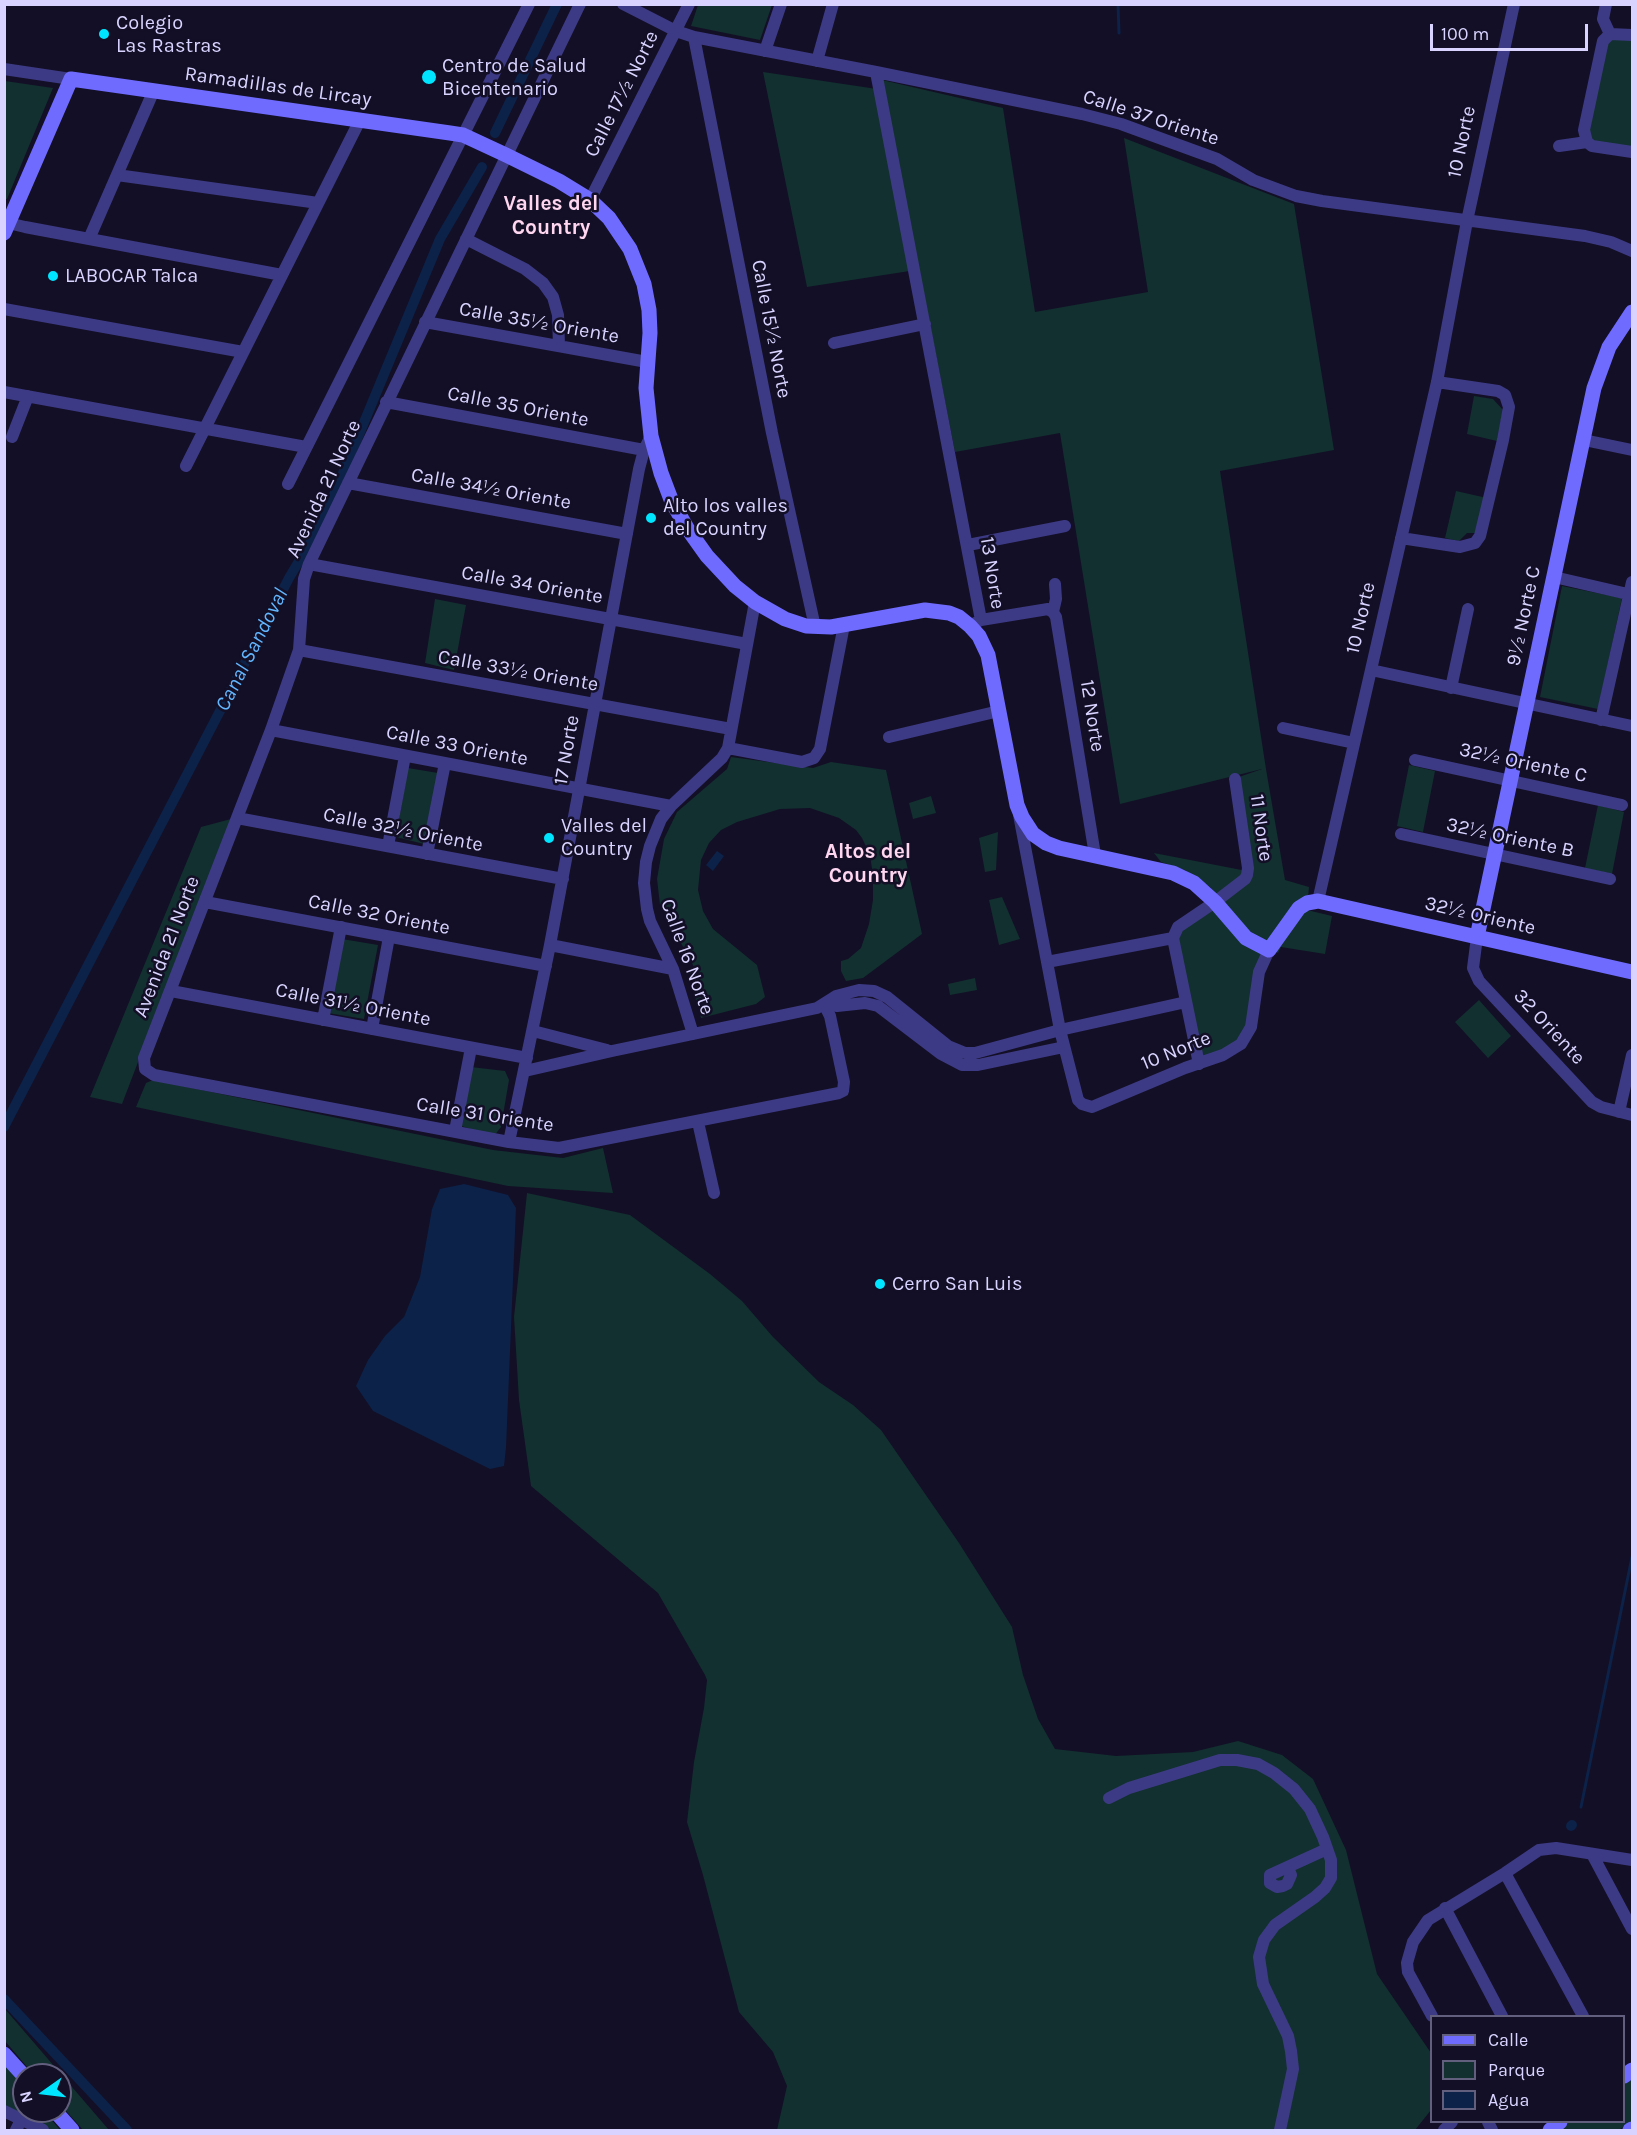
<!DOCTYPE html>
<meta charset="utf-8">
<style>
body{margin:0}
#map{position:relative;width:1637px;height:2135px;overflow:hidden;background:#130f26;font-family:Karla,sans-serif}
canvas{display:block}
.frame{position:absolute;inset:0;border:6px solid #d9d4ff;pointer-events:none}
.legend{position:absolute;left:1430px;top:2015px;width:195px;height:108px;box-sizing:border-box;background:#130f26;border:2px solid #625e7d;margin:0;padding:8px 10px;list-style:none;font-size:18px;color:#d9d4ff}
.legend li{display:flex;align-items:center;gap:12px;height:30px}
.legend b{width:30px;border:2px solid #625e7d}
.north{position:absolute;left:12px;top:2063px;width:60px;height:60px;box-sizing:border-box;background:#130f26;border:2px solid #625e7d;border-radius:50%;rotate:256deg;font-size:16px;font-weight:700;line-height:24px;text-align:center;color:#d9d4ff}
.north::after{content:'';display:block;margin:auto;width:21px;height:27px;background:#00e5ff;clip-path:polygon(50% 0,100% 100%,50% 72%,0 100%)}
.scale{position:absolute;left:1430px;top:24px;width:158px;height:27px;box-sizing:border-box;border:3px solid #d9d4ff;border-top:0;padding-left:8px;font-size:18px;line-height:21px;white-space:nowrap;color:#d9d4ff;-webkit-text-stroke:4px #130f26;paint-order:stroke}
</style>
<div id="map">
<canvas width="1637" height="2135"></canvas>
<div class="frame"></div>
<ul class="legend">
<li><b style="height:8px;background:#6f6bff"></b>Calle</li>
<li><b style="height:16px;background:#12302f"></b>Parque</li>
<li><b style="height:16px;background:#0c2248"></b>Agua</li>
</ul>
<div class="north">N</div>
<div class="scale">100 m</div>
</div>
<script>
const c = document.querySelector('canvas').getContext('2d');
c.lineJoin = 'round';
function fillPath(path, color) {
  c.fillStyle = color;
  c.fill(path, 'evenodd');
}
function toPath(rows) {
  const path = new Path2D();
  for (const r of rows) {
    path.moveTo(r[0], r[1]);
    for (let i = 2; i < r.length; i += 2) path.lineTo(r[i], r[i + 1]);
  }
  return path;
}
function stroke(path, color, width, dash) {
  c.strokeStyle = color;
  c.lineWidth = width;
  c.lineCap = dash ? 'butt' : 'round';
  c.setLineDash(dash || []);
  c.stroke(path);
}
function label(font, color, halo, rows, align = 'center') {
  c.font = font + ' Karla,sans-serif';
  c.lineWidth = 5;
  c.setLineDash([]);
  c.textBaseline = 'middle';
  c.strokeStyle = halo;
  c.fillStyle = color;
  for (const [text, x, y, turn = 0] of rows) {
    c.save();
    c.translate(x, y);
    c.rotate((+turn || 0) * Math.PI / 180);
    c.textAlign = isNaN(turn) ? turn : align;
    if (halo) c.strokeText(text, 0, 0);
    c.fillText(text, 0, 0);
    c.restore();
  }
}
const green = toPath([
 [698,5,698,4,772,5,760,40,691,26],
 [1632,35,1632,152,1587,142,1603,41],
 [763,72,877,89,916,270,807,287],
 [882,80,1003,108,1035,312,1148,292,1124,138,1294,204,1334,450,1220,471,1266,769,1285,880,1309,887,1307,910,1332,916,1325,954,1281,947,1278,953,1262,945,1210,887,1185,870,1161,862,1154,853,1252,872,1239,777,1262,769,1120,804,1060,433,955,452],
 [5,81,53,88,7,199,4,199],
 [1474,396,1493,399,1503,410,1497,441,1467,434],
 [1456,491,1487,498,1477,533,1467,533,1459,541,1445,538],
 [1562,586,1622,598,1598,709,1540,697],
 [435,599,466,605,454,670,425,663],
 [731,757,813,768,831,762,886,770,922,934,863,978,846,981,841,971,841,961,848,959,861,948,869,924,873,900,873,876,870,855,862,838,856,830,839,818,810,808,780,809,737,822,721,830,709,843,701,860,698,890,703,911,713,929,757,965,765,997,756,1004,701,1018,693,990,700,987,693,965,660,905,657,879,664,839,677,812,727,769],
 [1409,765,1435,771,1423,832,1397,826],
 [408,768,438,773,424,844,396,837],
 [931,796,936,813,913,819,909,803],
 [1598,805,1624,812,1612,874,1585,868],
 [231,819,122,1104,90,1097,201,827],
 [998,832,996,870,985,872,979,838],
 [1002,897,1020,939,999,945,989,900],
 [1214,907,1264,952,1244,1035,1230,1048,1201,1059,1177,938,1182,929],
 [342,939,378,945,364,1019,328,1013],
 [975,978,977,990,950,995,948,984],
 [1479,1000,1511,1036,1488,1058,1455,1022],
 [471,1067,505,1071,509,1080,501,1127,494,1136,461,1126],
 [153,1080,493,1150,563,1158,603,1148,613,1193,508,1186,136,1107,146,1083],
 [527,1193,630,1215,710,1274,742,1301,773,1337,819,1382,853,1405,881,1430,959,1543,1012,1627,1023,1675,1038,1719,1055,1749,1116,1756,1193,1752,1238,1741,1282,1755,1313,1779,1346,1850,1377,1974,1431,2053,1431,2110,1415,2130,777,2130,787,2086,773,2052,739,2012,703,1875,687,1822,694,1762,704,1708,707,1680,705,1675,658,1593,531,1486,519,1400,514,1317],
 [5,2009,109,2130,83,2130,60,2104,60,2075,34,2075,5,2041],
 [4,2062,24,2086,24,2111,44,2111,60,2130,51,2130,5,2105],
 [1632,2076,1632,2121,1619,2130,1557,2130,1567,2122,1624,2122,1624,2081]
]);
const water = toPath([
 [717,851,724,856,713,871,706,865],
 [464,1184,508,1195,516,1208,506,1448,504,1466,490,1469,373,1411,356,1386,368,1360,385,1336,404,1317,420,1277,432,1209,440,1189]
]);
const stream = toPath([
 [1118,4,1119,33],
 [1581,1807,1632,1557]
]);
const canal = toPath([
 [495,133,557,4],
 [4,1127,289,578,324,519,440,239,482,167],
 [1571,1826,1572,1825],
 [4,1999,127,2130]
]);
const street = toPath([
 [580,4,309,564,304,579,299,650,271,730,144,1058,145,1069,154,1075,509,1142,559,1148,839,1093,843,1091,844,1082,830,1016,824,1004],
 [623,4,676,31,694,37,876,72,1082,114,1121,124,1217,159,1253,180,1296,196,1322,201,1585,236,1611,242,1632,251],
 [1610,34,1632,35],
 [694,37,772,433,815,627],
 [765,51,781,4],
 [817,61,833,4],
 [4,69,71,79],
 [876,72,981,620],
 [1587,142,1584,130,1603,41,1610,34,1603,19,1606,4],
 [1587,142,1592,146,1632,152],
 [1559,146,1587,142],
 [117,175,318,203],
 [590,200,689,4],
 [4,222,25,227,282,275],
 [89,239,154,90],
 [466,239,525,269,543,283,553,297,558,315,559,346],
 [4,309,243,352],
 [425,322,647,362],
 [834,343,925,324],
 [4,392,306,447],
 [386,402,644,450],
 [12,437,28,396],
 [1584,440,1632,450],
 [186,466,360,120],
 [348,483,627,534],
 [288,484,529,4],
 [1401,538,1460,547,1475,543,1480,536,1503,440,1509,407,1505,395,1498,391,1437,382],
 [968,545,1065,526],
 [309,564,747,644],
 [1554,577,1632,595],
 [1055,584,1056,599,1053,612,1056,617,1095,855],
 [975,623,981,620,1048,609,1053,612],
 [299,650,731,729],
 [1371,670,1632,726],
 [1451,688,1468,609],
 [1601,720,1632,582],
 [1283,728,1354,743],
 [271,730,671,806],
 [889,737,999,711],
 [728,748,802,762,814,758,820,749,844,625],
 [1415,760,1622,805],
 [1019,815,1060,1030,1078,1100,1082,1104,1092,1107,1185,1068,1223,1055,1241,1044,1251,1027,1259,972,1269,950],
 [237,818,563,879],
 [1401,834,1610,879],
 [388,846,405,756],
 [427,854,445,763],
 [1318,901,1437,382,1467,221,1514,4],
 [205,902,546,966],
 [1477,937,1473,968,1479,981,1592,1102,1601,1107,1632,1115],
 [550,945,673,969],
 [1047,962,1173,938],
 [171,991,527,1058],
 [828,1002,837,1006,865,1003,878,1006,941,1054,962,1065,978,1065,1064,1047],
 [323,1020,341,927],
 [372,1029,389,937],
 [533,1031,607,1050],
 [693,1034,673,969,650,921,647,909,644,883,646,862,650,846,661,819,671,806,722,758,728,748,755,602],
 [1199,1064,1173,938,1178,927,1215,902,1245,879,1247,875,1248,868,1235,779],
 [525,1071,612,1051,817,1008,836,996,859,990,874,991,887,997,948,1046,965,1053,975,1053,1060,1030,1186,1002],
 [1619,1112,1632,1055],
 [698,1122,714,1193],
 [455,1131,471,1048],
 [509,1142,550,945,639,469,644,450,651,436],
 [1109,1798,1129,1788,1220,1760,1237,1760,1258,1764,1274,1773,1294,1789,1310,1809,1323,1837,1331,1860,1331,1878,1325,1888,1315,1897,1275,1925,1264,1940,1259,1957,1263,1984,1288,2036,1291,2051,1293,2069,1280,2130],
 [1592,1854,1632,1929],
 [1288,1867,1291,1875,1287,1884,1283,1886,1277,1887,1270,1883,1270,1875,1327,1849],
 [1505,1873,1583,2016],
 [1445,1908,1502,2016],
 [1432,2016,1408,1972,1407,1963,1413,1942,1428,1920,1505,1873,1539,1850,1556,1848,1632,1860],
 [4,2111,43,2130],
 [1488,2122,1492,2130],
 [16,2130,21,2120],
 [1444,2130,1452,2122]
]);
const secondary = toPath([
 [4,233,71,79,450,133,463,135,506,155,559,181,590,200,609,218,630,249,644,284,649,310,650,333,646,388,651,436,661,473,672,502,687,528,707,556,735,586,755,602,785,619,806,626,831,627,925,610,949,613,959,617,970,626,979,636,988,655,1017,805,1022,817,1033,834,1046,843,1059,848,1173,873,1194,883,1215,902,1246,938,1269,950,1299,908,1307,903,1318,901,1632,972],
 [1477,937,1594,388,1609,347,1632,312],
 [4,2054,24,2076],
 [1624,2076,1632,2070],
 [55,2111,72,2130],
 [1550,2130,1560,2122],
 [1630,2130,1632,2129]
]);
const markers = [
 [104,34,6,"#00e5ff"],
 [429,77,8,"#00e5ff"],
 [53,276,6,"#00e5ff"],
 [651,518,6,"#00e5ff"],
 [549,838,6,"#00e5ff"],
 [880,1284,6,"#00e5ff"]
];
const poiNames = [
 ["Colegio",116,23],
 ["Las Rastras",116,46],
 ["Centro de Salud",442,66],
 ["Bicentenario",442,89],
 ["LABOCAR Talca",65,276],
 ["Alto los valles",663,506],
 ["del Country",663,529],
 ["Valles del",561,826],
 ["Country",561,849],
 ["Cerro San Luis",892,1284]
];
const streetNames = [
 ["Ramadillas de Lircay",278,87,8],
 ["Calle 17½ Norte",622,94,-63],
 ["Calle 37 Oriente",1151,118,18],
 ["10 Norte",1462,142,-78],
 ["Calle 35½ Oriente",539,323,10],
 ["Calle 15½ Norte",771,329,79],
 ["Calle 35 Oriente",518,407,11],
 ["Avenida 21 Norte",324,489,-65],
 ["Calle 34½ Oriente",491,489,10],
 ["13 Norte",992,573,81],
 ["Calle 34 Oriente",532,585,10],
 ["9½ Norte C",1524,616,-78],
 ["10 Norte",1361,618,-77],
 ["Calle 33½ Oriente",518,671,10],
 ["12 Norte",1092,716,81],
 ["Calle 33 Oriente",457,746,11],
 ["17 Norte",567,750,-80],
 ["32½ Oriente C",1523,763,12],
 ["11 Norte",1261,828,82],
 ["Calle 32½ Oriente",403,830,11],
 ["32½ Oriente B",1510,838,12],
 ["Calle 32 Oriente",379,915,11],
 ["32½ Oriente",1480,916,13],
 ["Avenida 21 Norte",167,947,-69],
 ["Calle 16 Norte",687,957,70],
 ["Calle 31½ Oriente",353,1005,11],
 ["32 Oriente",1549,1027,47],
 ["10 Norte",1176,1051,-22],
 ["Calle 31 Oriente",485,1115,9]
];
const neighbourhoodNames = [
 ["Valles del",551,204],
 ["Country",551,228],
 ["Altos del",868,852],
 ["Country",868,876]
];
const waterNames = [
 ["Canal Sandoval",252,650,-63]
];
fillPath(green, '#12302f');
fillPath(water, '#0c2248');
stroke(stream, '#0c2248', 3);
stroke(canal, '#0c2248', 10);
stroke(street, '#3d3a85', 12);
stroke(secondary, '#6f6bff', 15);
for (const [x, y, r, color] of markers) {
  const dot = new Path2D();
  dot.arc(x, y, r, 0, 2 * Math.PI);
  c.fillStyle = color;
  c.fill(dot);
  stroke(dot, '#130f26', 2);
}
label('20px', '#d9d4ff', '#130f26', poiNames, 'left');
label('20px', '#d9d4ff', '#130f26', streetNames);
label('bold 21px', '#ffd6f0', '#130f26', neighbourhoodNames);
label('italic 21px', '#62b6ff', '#130f26', waterNames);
</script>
